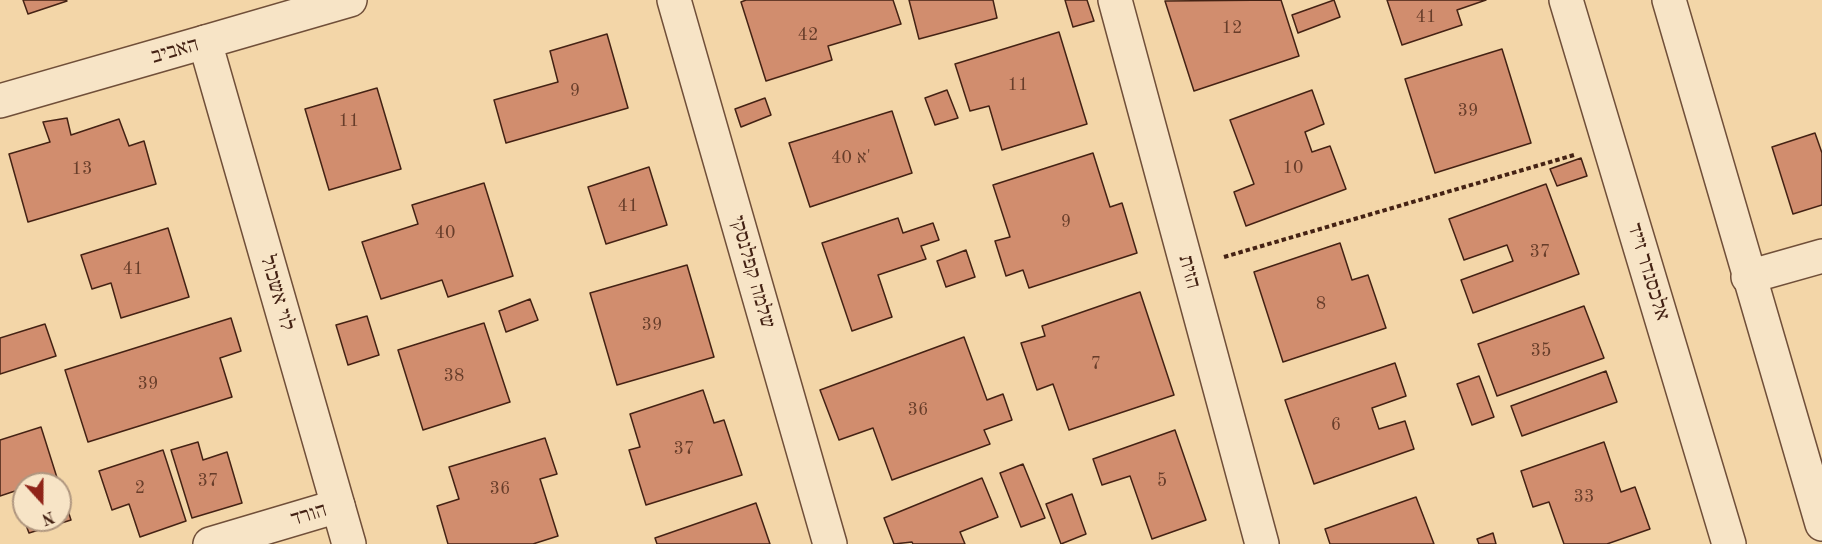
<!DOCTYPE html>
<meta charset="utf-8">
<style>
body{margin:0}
#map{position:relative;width:1822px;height:544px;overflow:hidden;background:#f3d6a8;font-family:"Old Standard TT",serif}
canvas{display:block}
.north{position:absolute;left:12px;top:472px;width:60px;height:60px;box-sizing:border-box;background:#f7e4c6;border:2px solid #af967f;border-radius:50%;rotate:159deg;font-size:16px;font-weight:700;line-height:24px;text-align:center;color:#442214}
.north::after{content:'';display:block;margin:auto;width:21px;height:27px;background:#8f2418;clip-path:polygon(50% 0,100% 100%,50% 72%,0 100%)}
</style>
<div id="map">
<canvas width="1822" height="544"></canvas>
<div class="north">N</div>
</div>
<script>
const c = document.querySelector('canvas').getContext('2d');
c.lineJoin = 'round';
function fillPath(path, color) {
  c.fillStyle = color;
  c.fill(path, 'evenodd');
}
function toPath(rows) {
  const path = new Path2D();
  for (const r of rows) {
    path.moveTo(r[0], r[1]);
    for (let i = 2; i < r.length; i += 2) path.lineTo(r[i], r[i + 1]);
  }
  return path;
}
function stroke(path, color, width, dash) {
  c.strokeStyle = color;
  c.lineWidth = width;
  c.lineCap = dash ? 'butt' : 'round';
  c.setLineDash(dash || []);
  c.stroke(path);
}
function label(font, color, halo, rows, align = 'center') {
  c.font = font + ' "Old Standard TT","Frank Ruhl Libre",serif';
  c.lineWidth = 5;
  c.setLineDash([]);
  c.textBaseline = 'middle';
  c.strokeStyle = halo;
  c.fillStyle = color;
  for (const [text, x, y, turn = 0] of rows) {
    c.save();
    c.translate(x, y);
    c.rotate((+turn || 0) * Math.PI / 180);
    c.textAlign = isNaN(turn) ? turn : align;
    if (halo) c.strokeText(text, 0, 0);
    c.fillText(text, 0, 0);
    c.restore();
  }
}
const building = toPath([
 [23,0,66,0,67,1,28,14,23,0],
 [746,0,893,0,901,24,828,46,832,60,766,81,741,2,746,0],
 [909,0,993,0,997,18,919,39,909,0],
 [1065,0,1087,0,1094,21,1073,27,1065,0],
 [1281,0,1299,56,1194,91,1165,1,1281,0],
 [1334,0,1340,17,1298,33,1292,15,1334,0],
 [1387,0,1486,0,1457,10,1462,25,1402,45,1387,0],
 [1059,32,1087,124,1002,150,989,106,970,111,955,64,1059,32],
 [607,34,628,108,506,143,494,100,558,82,550,51,607,34],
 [1502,49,1531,143,1435,173,1405,79,1502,49],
 [377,88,401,169,329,190,305,109,377,88],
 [947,90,958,118,935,125,925,98,947,90],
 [1312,90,1324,124,1305,132,1312,152,1330,146,1346,189,1246,226,1234,192,1254,184,1230,120,1312,90],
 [765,98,771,115,741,127,735,109,765,98],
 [892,111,912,173,810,207,789,143,892,111],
 [67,118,71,135,119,119,129,146,144,141,156,184,28,222,9,154,50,142,43,122,67,118],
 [1815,133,1822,153,1822,205,1793,214,1772,147,1815,133],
 [1093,153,1110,207,1122,203,1137,253,1029,288,1023,270,1006,276,995,241,1010,237,993,185,1093,153],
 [1581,158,1587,176,1557,186,1550,169,1581,158],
 [649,167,667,225,606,244,588,187,649,167],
 [484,183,513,276,448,297,442,280,381,299,362,242,418,224,412,205,484,183],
 [1546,184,1579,274,1473,313,1461,280,1513,261,1507,245,1464,260,1449,219,1546,184],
 [898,218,903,233,933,223,939,240,921,246,926,259,878,275,892,317,852,331,822,243,898,218],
 [168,228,189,297,121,318,111,283,92,289,81,255,168,228],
 [1340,243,1352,280,1368,275,1386,328,1283,362,1254,272,1340,243],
 [966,250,975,277,946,287,937,261,966,250],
 [687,265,714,357,617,385,590,293,687,265],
 [1140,292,1174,395,1069,430,1053,384,1037,390,1021,343,1045,336,1042,326,1140,292],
 [530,299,538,320,506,332,499,311,530,299],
 [1584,306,1604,358,1497,396,1478,344,1584,306],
 [367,316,379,355,348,365,336,325,367,316],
 [231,318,241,351,220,358,232,397,88,442,65,370,231,318],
 [484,323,510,402,423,430,398,350,484,323],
 [45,324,56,356,0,374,0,338,45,324],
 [964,337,987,400,1003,394,1012,420,984,430,990,444,892,480,873,428,839,440,820,390,964,337],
 [1395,363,1406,396,1372,408,1379,429,1405,421,1414,449,1314,484,1285,400,1395,363],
 [1606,371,1617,402,1522,436,1511,406,1606,371],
 [1479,376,1494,417,1472,425,1457,384,1479,376],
 [703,390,714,423,724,420,742,475,646,505,629,450,640,447,630,414,703,390],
 [41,427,59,484,24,484,24,519,15,491,0,496,0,440,41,427],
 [1175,430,1206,520,1152,539,1130,476,1102,485,1093,459,1175,430],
 [545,438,557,474,540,479,558,536,533,544,448,544,437,506,459,499,449,467,545,438],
 [198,442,203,460,227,452,242,503,192,518,171,450,198,442],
 [1604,442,1621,492,1635,487,1650,529,1607,544,1564,544,1549,502,1533,507,1521,471,1604,442],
 [163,450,186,521,140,537,129,504,112,510,99,471,163,450],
 [1023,464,1045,518,1021,527,1000,473,1023,464],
 [982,478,998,517,960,532,965,544,913,544,912,542,894,544,884,518,982,478],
 [60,486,71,520,29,533,24,520,60,520,60,486],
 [1072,494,1086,534,1061,544,1046,504,1072,494],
 [1416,497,1434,544,1330,544,1325,529,1416,497],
 [756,503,770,544,657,544,655,538,756,503],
 [1493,533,1496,544,1479,544,1477,539,1493,533]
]);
const path = toPath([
 [1224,257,1574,155]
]);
const minor = toPath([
 [674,0,830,544],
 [1115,0,1262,544],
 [0,101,205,42],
 [1748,277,1822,256],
 [210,544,338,506]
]);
const tertiary = toPath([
 [1566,0,1729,544],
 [1669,0,1822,524],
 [349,544,205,42,350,0]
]);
const numberNames = [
 ["41",1426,17],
 ["12",1232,28],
 ["42",808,35],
 ["11",1018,85],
 ["9",575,91],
 ["39",1468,111],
 ["11",349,121],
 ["40 א'",851,158],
 ["10",1293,168],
 ["13",82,169],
 ["41",628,206],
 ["9",1066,222],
 ["40",445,233],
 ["37",1540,252],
 ["41",133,269],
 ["8",1321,304],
 ["39",652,325],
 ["35",1541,351],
 ["7",1096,364],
 ["38",454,376],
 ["39",148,384],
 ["36",918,410],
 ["6",1336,425],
 ["37",684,449],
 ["37",208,481],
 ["5",1162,481],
 ["2",140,488],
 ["36",500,489],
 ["33",1584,497]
];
const streetNames = [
 ["האביב",175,51,-16],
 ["שלמה קפלנסקי",752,272,74],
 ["הזית",1189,272,75],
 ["אלכסנדר זייד",1648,272,73],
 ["לוי אשכול",277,293,74],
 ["הורד",309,515,-17]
];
fillPath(building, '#d18d6e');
stroke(building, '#442214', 1.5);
stroke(minor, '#704f39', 36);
stroke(tertiary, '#704f39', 36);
stroke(path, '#442214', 4, [4.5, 3]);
stroke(minor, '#f7e4c6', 33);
stroke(tertiary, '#f7e4c6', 33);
label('18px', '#673d2a', null, numberNames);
label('21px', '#442214', '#f7e4c6', streetNames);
</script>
